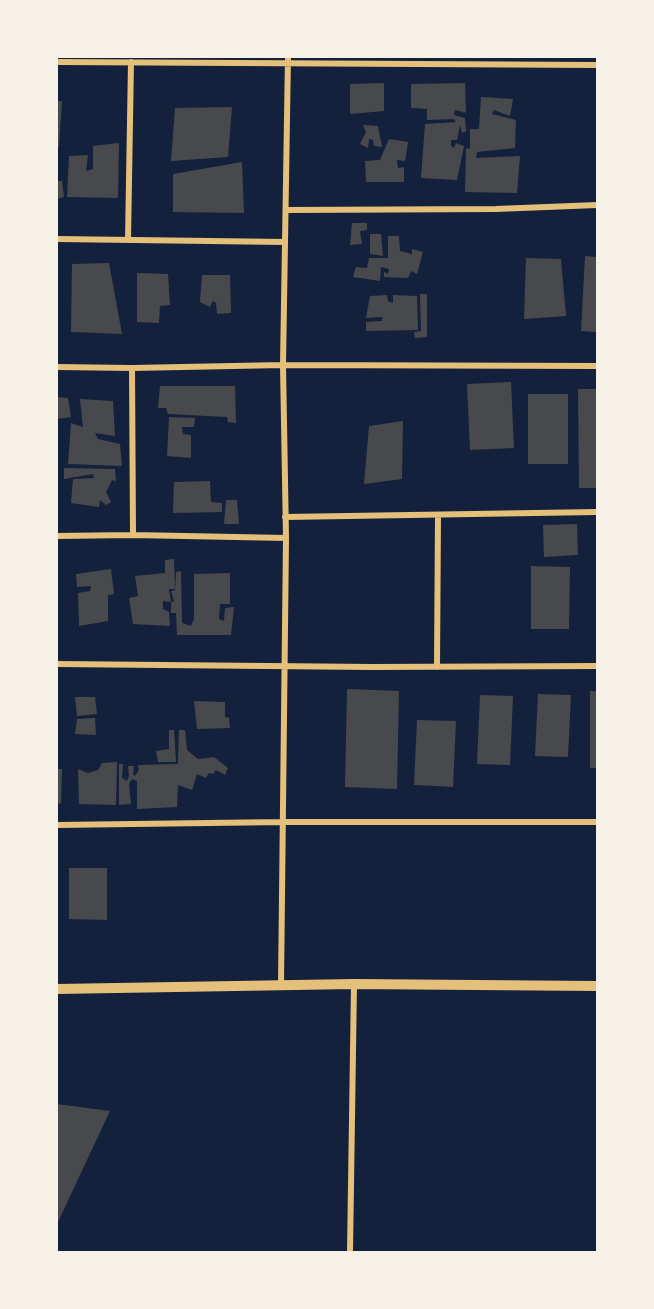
<!DOCTYPE html>
<style>
body{margin:0}
#map{position:relative;width:654px;height:1309px;overflow:hidden;background:#14213d;font-family:Merriweather,serif}
canvas{display:block}
.frame{position:absolute;inset:0;border:58px solid #f6f1e7;pointer-events:none}
</style>
<div id="map">
<canvas width="654" height="1309"></canvas>
<div class="frame"></div>
</div>
<script>
const c = document.querySelector('canvas').getContext('2d');
c.lineJoin = 'round';
function fillPath(path, color) {
  c.fillStyle = color;
  c.fill(path, 'evenodd');
}
function toPath(rows) {
  const path = new Path2D();
  for (const r of rows) {
    path.moveTo(r[0], r[1]);
    for (let i = 2; i < r.length; i += 2) path.lineTo(r[i], r[i + 1]);
  }
  return path;
}
function stroke(path, color, width, dash) {
  c.strokeStyle = color;
  c.lineWidth = width;
  c.lineCap = dash ? 'butt' : 'round';
  c.setLineDash(dash || []);
  c.stroke(path);
}
const building = toPath([
 [384,83,384,111,350,114,350,84],
 [465,83,466,113,455,110,454,115,465,118,466,131,462,133,460,125,457,140,451,140,451,146,454,148,456,143,464,146,457,180,421,178,425,124,456,122,454,119,427,120,427,109,411,108,411,84],
 [481,97,513,99,510,116,494,110,492,114,516,120,515,148,477,152,476,158,520,156,517,193,465,192,466,148,470,149,470,129,479,129],
 [57,101,62,101,59,147,57,147],
 [232,107,228,157,171,161,175,108],
 [363,125,378,126,382,147,374,146,373,140,369,139,368,148,360,144,366,132],
 [389,139,408,142,405,161,397,160,398,168,404,167,404,182,366,182,365,161,380,160],
 [119,143,118,198,67,197,69,156,88,155,86,171,93,169,93,146],
 [242,162,244,213,173,212,173,174],
 [57,181,62,181,64,197,57,199],
 [352,223,367,223,367,230,360,231,362,244,350,245],
 [370,234,381,234,383,256,370,254],
 [388,236,399,236,400,251,412,254,412,249,423,252,417,274,411,271,408,278,384,277,384,272,388,274,389,269,381,267,380,281,353,277,356,267,367,268,369,258,388,258],
 [585,256,597,257,597,332,581,331],
 [526,258,561,259,566,316,524,319],
 [109,263,122,334,71,332,72,264],
 [137,273,168,274,170,305,160,306,159,323,137,322],
 [202,275,230,275,231,313,217,314,216,303,213,301,210,307,200,302],
 [420,294,427,294,427,337,415,338,414,332,421,331],
 [387,295,388,301,393,303,393,295,417,296,418,330,366,331,366,322,382,321,382,317,366,318,370,296],
 [511,382,514,448,470,450,467,384],
 [160,386,235,386,236,423,228,422,227,417,168,414,166,408,158,408],
 [578,389,597,389,597,488,579,488],
 [528,394,568,394,568,464,528,464],
 [57,397,68,398,71,417,57,419],
 [80,399,113,401,115,436,95,433,98,439,120,444,122,466,68,464,71,423,83,427],
 [169,417,195,418,194,427,182,427,183,434,191,435,191,458,167,456],
 [403,421,402,479,364,484,369,426],
 [64,468,115,469,116,481,112,480,106,492,111,502,106,505,100,500,99,507,71,503,73,479,94,478,93,474,64,479],
 [210,481,211,502,222,503,222,512,173,513,174,482],
 [226,500,237,500,239,524,224,524],
 [577,524,578,555,544,557,543,525],
 [174,559,175,589,169,589,171,602,163,601,163,609,169,612,170,626,133,624,129,598,138,596,135,576,165,573,165,560],
 [531,566,570,567,569,629,531,629],
 [111,569,114,594,108,595,108,621,79,626,78,593,90,591,91,586,77,587,76,574],
 [181,571,182,623,191,626,194,619,194,574,230,573,230,604,220,604,219,619,224,621,225,608,234,607,231,635,177,635,176,613,171,613,171,603,174,601,171,591,175,590,175,593,176,572],
 [347,689,399,691,397,789,345,787],
 [590,691,597,691,597,768,590,768],
 [538,694,571,695,568,757,535,756],
 [480,695,513,696,510,765,477,764],
 [75,697,95,697,97,714,77,716],
 [194,701,225,702,225,717,229,718,230,728,197,729],
 [95,718,96,735,75,734,77,719],
 [417,720,456,721,453,787,414,785],
 [169,730,174,730,176,762,158,762,156,751,169,749],
 [179,730,185,730,187,750,198,759,214,757,228,768,225,775,216,770,213,774,209,773,206,778,197,774,192,790,178,785,177,807,137,809,137,781,132,779,129,784,131,804,119,805,119,764,123,764,122,778,127,781,129,776,128,766,134,766,133,774,135,776,139,770,138,765,178,764],
 [117,762,116,805,79,804,78,769,88,773,98,770,102,763],
 [57,769,62,769,61,804,57,803],
 [69,868,107,868,107,920,69,919],
 [57,1104,110,1111,57,1224]
]);
const minor = toPath([
 [57,62,597,65],
 [286,210,496,209,597,205],
 [57,239,285,242],
 [128,240,131,62],
 [57,367,132,368,283,365,597,366],
 [132,368,133,535],
 [285,517,597,512],
 [57,536,133,535,286,538],
 [57,664,372,667,597,666],
 [437,667,438,515],
 [57,825,284,822,597,822],
 [281,985,286,538,283,365,288,57],
 [350,1252,354,984]
]);
const tertiary = toPath([
 [57,989,354,984,597,986]
]);
fillPath(building, '#48494c');
stroke(minor, '#e5c07b', 6);
stroke(tertiary, '#e5c07b', 10);
</script>
